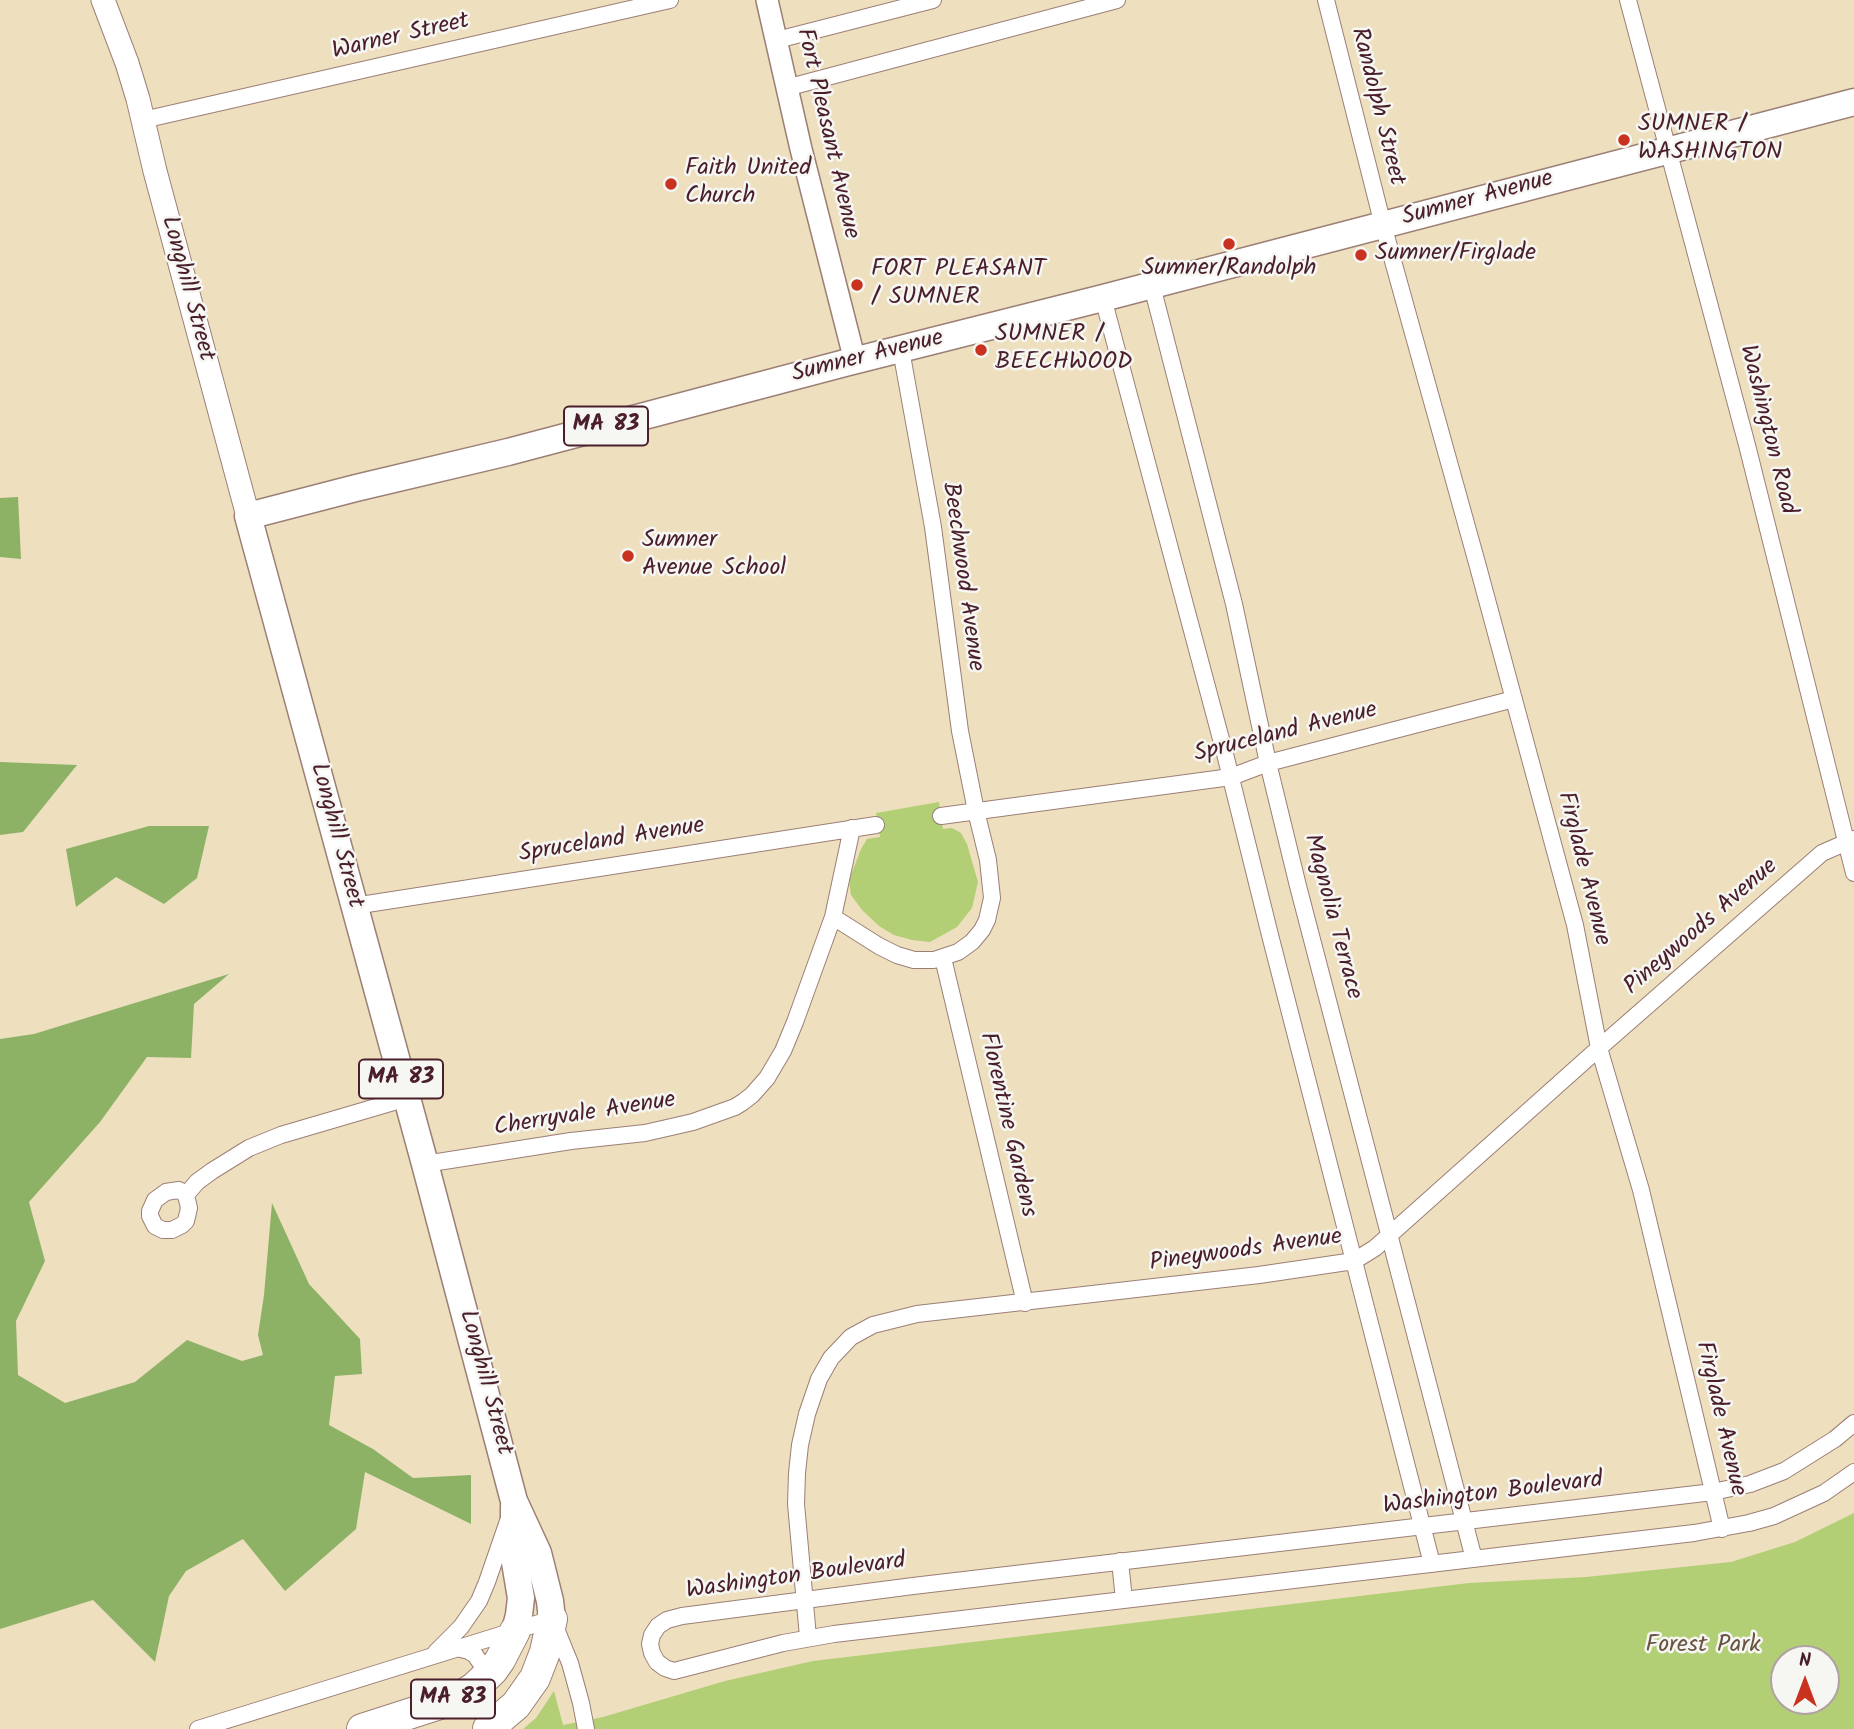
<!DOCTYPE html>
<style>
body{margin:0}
#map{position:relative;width:1854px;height:1729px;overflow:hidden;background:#eedfbf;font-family:Kalam,sans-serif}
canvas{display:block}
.north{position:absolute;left:1770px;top:1645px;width:70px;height:70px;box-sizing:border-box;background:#f6f6f2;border:2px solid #b1a0a2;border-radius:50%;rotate:0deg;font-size:19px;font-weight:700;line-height:28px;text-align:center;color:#4a1f2b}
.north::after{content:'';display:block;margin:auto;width:24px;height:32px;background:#c8321e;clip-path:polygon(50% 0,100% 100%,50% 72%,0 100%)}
</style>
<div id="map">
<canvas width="1854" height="1729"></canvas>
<div class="north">N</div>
</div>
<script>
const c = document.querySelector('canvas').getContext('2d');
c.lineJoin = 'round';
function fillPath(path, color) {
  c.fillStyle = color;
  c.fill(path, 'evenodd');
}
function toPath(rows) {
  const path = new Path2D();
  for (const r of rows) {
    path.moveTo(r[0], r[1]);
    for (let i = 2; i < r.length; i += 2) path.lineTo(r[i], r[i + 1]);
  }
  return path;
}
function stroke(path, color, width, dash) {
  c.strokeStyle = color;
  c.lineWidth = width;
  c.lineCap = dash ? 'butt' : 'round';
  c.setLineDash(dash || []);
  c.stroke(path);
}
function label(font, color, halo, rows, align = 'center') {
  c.font = font + ' Kalam,sans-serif';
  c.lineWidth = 5;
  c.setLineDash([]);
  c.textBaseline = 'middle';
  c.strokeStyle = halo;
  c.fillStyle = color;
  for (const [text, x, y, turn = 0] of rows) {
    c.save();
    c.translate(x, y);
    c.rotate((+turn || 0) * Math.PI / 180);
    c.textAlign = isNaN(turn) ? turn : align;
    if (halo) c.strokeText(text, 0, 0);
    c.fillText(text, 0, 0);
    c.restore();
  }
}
const green = toPath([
 [939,802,943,829,952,828,961,833,967,844,978,882,972,908,957,927,930,942,912,940,894,935,879,926,862,910,851,895,849,880,861,849,867,839,880,837,876,813],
 [1854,1513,1854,1729,523,1729,536,1718,554,1691,563,1725,603,1717,725,1681,813,1661,1469,1583,1586,1577,1731,1562,1795,1542],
 [1784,1659,1826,1659,1826,1701,1784,1701]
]);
const forest = toPath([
 [18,497,21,559,0,557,0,498],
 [0,762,77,765,23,832,0,835],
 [149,826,209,826,197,878,164,904,116,877,76,907,66,849],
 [229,974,194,1004,191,1058,147,1057,100,1122,29,1202,45,1261,16,1321,18,1375,65,1403,135,1382,187,1340,242,1361,263,1355,258,1335,264,1295,272,1203,309,1284,360,1339,362,1374,335,1376,329,1425,373,1449,413,1478,471,1475,471,1524,365,1472,356,1529,285,1591,243,1539,186,1571,169,1596,155,1662,93,1600,0,1629,0,1039,34,1034]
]);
const minor = toPath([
 [1326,0,1383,225,1477,563,1575,925,1599,1048,1641,1190,1722,1529],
 [1628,0,1747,445,1854,873],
 [777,40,933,0],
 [786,88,1117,0],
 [143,120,670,0],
 [1152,286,1234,604,1268,763,1298,886,1474,1559],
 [1103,298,1225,754,1271,939,1432,1564],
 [941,816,1231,777,1268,763,1514,699],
 [354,906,876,825],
 [833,917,879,946,897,955,914,960,934,960,958,952,972,942,982,930,987,920,992,898,988,860,976,811,960,731,933,527,901,350],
 [943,958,1025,1303],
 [425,1164,571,1141,645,1133,693,1122,735,1107,743,1102,752,1095,767,1078,783,1051,795,1022,833,917,852,828],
 [186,1195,189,1208,186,1221,182,1225,172,1230,163,1230,155,1226,150,1216,150,1211,155,1200,166,1192,172,1191,179,1190,186,1195,197,1182,212,1171,249,1148,281,1135,407,1098],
 [1854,1423,1835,1439,1784,1471,1750,1484,1713,1492,913,1586,682,1616,667,1620,658,1626,652,1635,650,1644,652,1653,657,1662,665,1668,674,1671,783,1643,834,1634,1694,1533,1749,1523,1774,1516,1824,1493,1854,1472],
 [1120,1561,1124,1600],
 [808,1637,796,1504,797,1473,800,1445,807,1414,819,1379,831,1358,851,1337,873,1325,917,1314,1259,1275,1354,1261,1375,1248,1599,1048,1822,853,1854,839],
 [457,1648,469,1651,475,1655,482,1665,485,1678],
 [436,1652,461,1627,479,1601,487,1582,508,1521],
 [198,1729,552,1619,570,1663,581,1703,586,1729]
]);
const tertiary = toPath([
 [767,0,801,149,855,361]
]);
const secondary = toPath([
 [103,0,127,63,138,99,155,171,248,516]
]);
const primary = toPath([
 [514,1506,514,1556,521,1598,519,1615,515,1631],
 [552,1619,550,1601,538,1553,514,1501,425,1164,248,516,356,488,508,452,845,363,1103,298,1854,102]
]);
const motorway = toPath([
 [362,1729,446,1702,461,1696,475,1687,493,1670,500,1660,515,1631],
 [488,1729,516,1705,535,1678,545,1652,552,1619]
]);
const markers = [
 [1624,140,7,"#c8321e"],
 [671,184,7,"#c8321e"],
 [1229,244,7,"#c8321e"],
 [1361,255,7,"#c8321e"],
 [857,285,7,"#c8321e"],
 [981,350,7,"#c8321e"],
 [628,556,7,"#c8321e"]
];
const shields = [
 [606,426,84],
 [401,1079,84],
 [453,1699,84]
];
const shieldNames = [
 ["MA 83",606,426],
 ["MA 83",401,1079],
 ["MA 83",453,1699]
];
const streetNames = [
 ["Warner Street",401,38,-13],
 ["Randolph Street",1376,107,76],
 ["Fort Pleasant Avenue",826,134,77],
 ["Sumner Avenue",1478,200,-15],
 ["Longhill Street",186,289,75],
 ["Sumner Avenue",868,358,-14],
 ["Washington Road",1766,430,76],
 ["Beechwood Avenue",961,577,82],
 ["Spruceland Avenue",1286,734,-14],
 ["Longhill Street",335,836,75],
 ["Spruceland Avenue",612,842,-9],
 ["Firglade Avenue",1582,869,76],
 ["Magnolia Terrace",1331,917,75],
 ["Pineywoods Avenue",1702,928,-41],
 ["Cherryvale Avenue",585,1116,-9],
 ["Florentine Gardens",1006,1125,77],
 ["Pineywoods Avenue",1246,1252,-8],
 ["Longhill Street",484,1383,75],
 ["Firglade Avenue",1719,1419,77],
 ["Washington Boulevard",1493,1495,-7],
 ["Washington Boulevard",796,1578,-8]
];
const poiNames = [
 ["SUMNER /",1638,126],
 ["WASHINGTON",1638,154],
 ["Faith United",685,170],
 ["Church",685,198],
 ["Sumner/Firglade",1375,255],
 ["Sumner/Randolph",1229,270,"center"],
 ["FORT PLEASANT",871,271],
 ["/ SUMNER",871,299],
 ["SUMNER /",995,336],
 ["BEECHWOOD",995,364],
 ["Sumner",642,542],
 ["Avenue School",642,570]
];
const parkNames = [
 ["Forest Park",1703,1647]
];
fillPath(green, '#b2cf75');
fillPath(forest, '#8db266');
stroke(minor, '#9c7f75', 18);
stroke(tertiary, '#9c7f75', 24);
stroke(secondary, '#9c7f75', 25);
stroke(primary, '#9c7f75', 29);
stroke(motorway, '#9c7f75', 32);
stroke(minor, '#fff', 16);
stroke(tertiary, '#fff', 21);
stroke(secondary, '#fff', 23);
stroke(primary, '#fff', 26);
stroke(motorway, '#fff', 30);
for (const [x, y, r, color] of markers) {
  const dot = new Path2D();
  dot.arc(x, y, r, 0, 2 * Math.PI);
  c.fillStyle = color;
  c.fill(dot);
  stroke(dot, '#f6f6f2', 2.5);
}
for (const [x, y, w] of shields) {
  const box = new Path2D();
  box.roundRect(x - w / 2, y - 19.5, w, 39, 5);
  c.fillStyle = '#f6f6f2';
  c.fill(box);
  stroke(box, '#4a1f2b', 2);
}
label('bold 23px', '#4a1f2b', null, shieldNames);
label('24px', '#4a1f2b', '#f6f6f2', streetNames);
label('24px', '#4a1f2b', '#f6f6f2', poiNames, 'left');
label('24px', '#695441', '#f6f6f2', parkNames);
</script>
